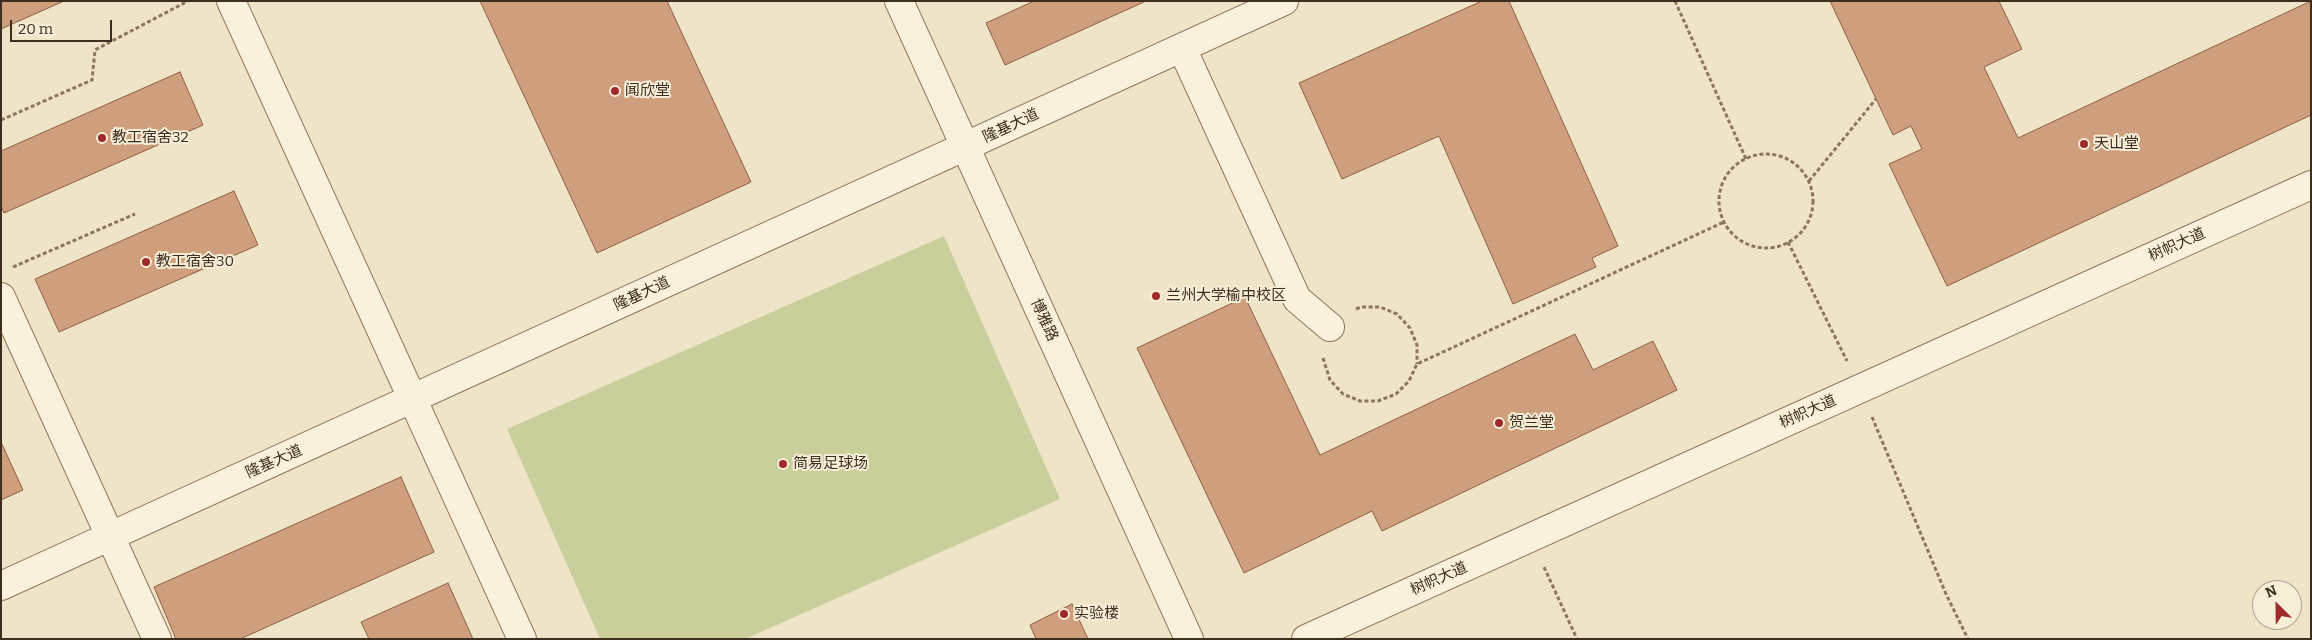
<!DOCTYPE html>
<meta charset="utf-8">
<style>
body{margin:0}
#map{position:relative;width:2312px;height:640px;overflow:hidden;background:#f0e4c8;font-family:Bitter,serif}
canvas{display:block}
.frame{position:absolute;inset:0;border:2px solid #3d2e20;pointer-events:none}
.north{position:absolute;left:2252px;top:580px;width:50px;height:50px;box-sizing:border-box;background:#f7eed8;border:1px solid #ada18e;border-radius:50%;rotate:337deg;font-size:14px;font-weight:700;line-height:20px;text-align:center;color:#3d2e20}
.north::after{content:'';display:block;margin:auto;width:18px;height:22px;background:#9e2a2b;clip-path:polygon(50% 0,100% 100%,50% 72%,0 100%)}
.scale{position:absolute;left:10px;top:20px;width:102px;height:22px;box-sizing:border-box;border:2px solid #3d2e20;border-top:0;padding-left:6px;font-size:15px;line-height:18px;white-space:nowrap;color:#3d2e20;-webkit-text-stroke:4px #f7eed8;paint-order:stroke}
</style>
<div id="map">
<canvas width="2312" height="640"></canvas>
<div class="frame"></div>
<div class="north">N</div>
<div class="scale">20 m</div>
</div>
<script>
const c = document.querySelector('canvas').getContext('2d');
c.lineJoin = 'round';
function fillPath(path, color) {
  c.fillStyle = color;
  c.fill(path, 'evenodd');
}
function toPath(rows) {
  const path = new Path2D();
  for (const r of rows) {
    if (r.length === 3) {
      path.moveTo(r[0] + r[2], r[1]);
      path.arc(r[0], r[1], r[2], 0, 2 * Math.PI);
      continue;
    }
    path.moveTo(r[0], r[1]);
    for (let i = 2; i < r.length; i += 2) path.lineTo(r[i], r[i + 1]);
  }
  return path;
}
function stroke(path, color, width, dash) {
  c.strokeStyle = color;
  c.lineWidth = width;
  c.lineCap = dash ? 'butt' : 'round';
  c.setLineDash(dash || []);
  c.stroke(path);
}
function label(font, color, halo, rows, align = 'center') {
  c.font = font + ' Bitter,"Noto Sans SC",serif';
  c.lineWidth = 4;
  c.setLineDash([]);
  c.textBaseline = 'middle';
  c.strokeStyle = halo;
  c.fillStyle = color;
  for (const [text, x, y, turn = 0] of rows) {
    c.save();
    c.translate(x, y);
    c.rotate((+turn || 0) * Math.PI / 180);
    c.textAlign = isNaN(turn) ? turn : align;
    if (halo) c.strokeText(text, 0, 0);
    c.fillText(text, 0, 0);
    c.restore();
  }
}
const green = toPath([
 [944,236,1060,499,745,639,600,639,507,429]
]);
const building = toPath([
 [1,1,64,1,1,29,1,1],
 [480,1,667,1,751,182,597,253,480,1],
 [1034,1,1146,1,1005,65,986,23,1034,1],
 [1482,1,1509,1,1618,246,1592,258,1596,267,1513,304,1439,136,1342,179,1299,83,1482,1],
 [1830,1,1999,1,2022,49,1984,67,2018,138,2311,1,2311,115,1947,286,1889,164,1922,149,1911,126,1893,135,1830,1],
 [180,72,203,125,4,213,1,206,1,151,180,72],
 [234,191,258,245,59,332,35,279,234,191],
 [1245,297,1320,455,1575,334,1593,370,1653,341,1677,390,1382,531,1372,511,1244,573,1137,348,1245,297],
 [1,442,23,490,1,500,1,442],
 [401,477,434,552,240,639,176,639,154,587,401,477],
 [448,583,473,639,369,639,361,622,448,583],
 [1072,604,1088,639,1036,639,1030,625,1072,604]
]);
const path = toPath([
 [1675,1,1746,159],
 [1,120,92,80,95,50,188,1],
 [1766,201,47],
 [1809,181,1876,99],
 [1788,242,1847,361],
 [13,267,135,214],
 [1356,309,1361,307,1380,307,1397,314,1410,328,1417,345,1417,364],
 [1323,358,1330,380,1343,394,1360,401,1378,401,1396,394,1409,381,1417,364,1724,222],
 [1872,417,1946,594,1968,639],
 [1544,567,1577,639]
]);
const minor = toPath([
 [231,1,522,639],
 [899,1,1189,639],
 [1182,48,1297,299,1330,327],
 [1,297,157,639],
 [1,586,1284,1],
 [1306,639,2311,185]
]);
const markers = [
 [615,91,5,"#9e2a2b"],
 [102,138,5,"#9e2a2b"],
 [2084,144,5,"#9e2a2b"],
 [146,262,5,"#9e2a2b"],
 [1156,296,5,"#9e2a2b"],
 [1499,423,5,"#9e2a2b"],
 [783,464,5,"#9e2a2b"],
 [1064,614,5,"#9e2a2b"]
];
const poiNames = [
 ["闻欣堂",625,91],
 ["教工宿舍32",112,138],
 ["天山堂",2094,144],
 ["教工宿舍30",156,262],
 ["兰州大学榆中校区",1166,296],
 ["贺兰堂",1509,423],
 ["简易足球场",793,464],
 ["实验楼",1074,614]
];
const streetNames = [
 ["隆基大道",1011,126,-25],
 ["树帜大道",2177,245,-24],
 ["隆基大道",642,294,-25],
 ["博雅路",1044,320,66],
 ["树帜大道",1808,412,-24],
 ["隆基大道",274,462,-24],
 ["树帜大道",1439,579,-24]
];
fillPath(green, '#c9cf9b');
fillPath(building, '#cf9f7d');
stroke(building, '#8d5f41', 1);
stroke(minor, '#8d765c', 30);
stroke(path, '#8d765c', 3, [4, 2.5]);
stroke(minor, '#faf1dc', 28);
for (const [x, y, r, color] of markers) {
  const dot = new Path2D();
  dot.arc(x, y, r, 0, 2 * Math.PI);
  c.fillStyle = color;
  c.fill(dot);
  stroke(dot, '#f7eed8', 2);
}
label('15px', '#3d2e20', '#f7eed8', poiNames, 'left');
label('15px', '#3d2e20', '#f7eed8', streetNames);
</script>
